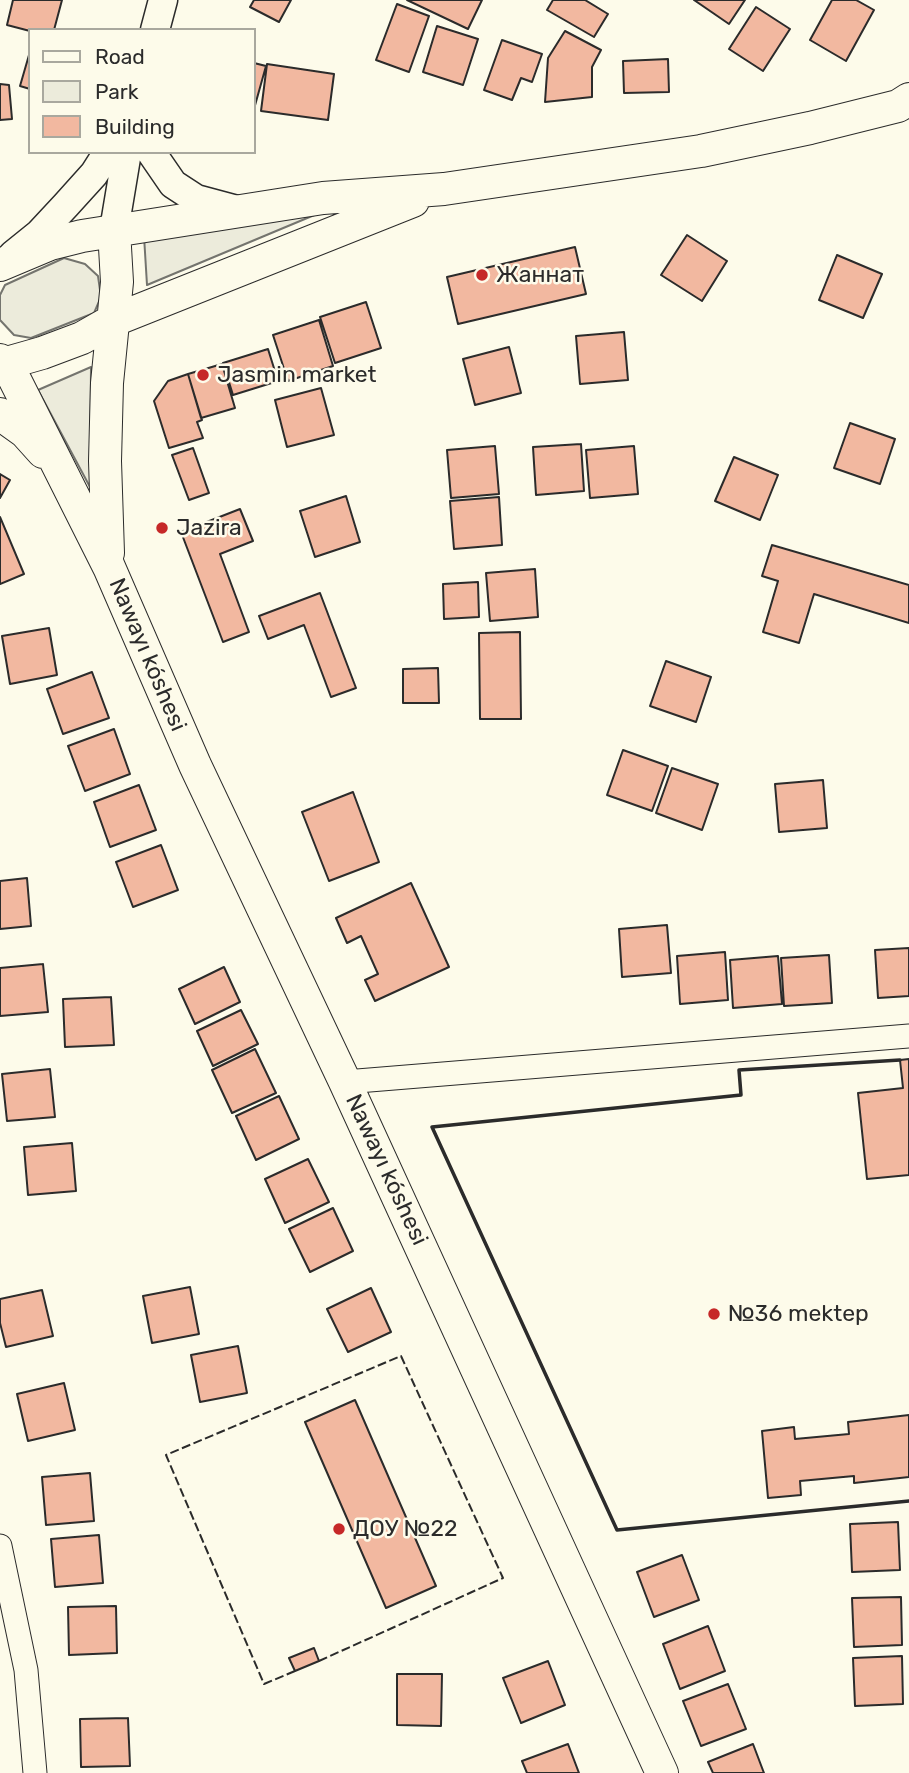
<!DOCTYPE html>
<meta charset="utf-8">
<style>
body{margin:0}
#map{position:relative;width:909px;height:1773px;overflow:hidden;background:#fdfbea;font-family:Rubik,sans-serif}
canvas{display:block}
.legend{position:absolute;left:28px;top:28px;width:228px;height:126px;box-sizing:border-box;background:#fdfbea;border:2px solid #a9a89e;margin:0;padding:9px 12px;list-style:none;font-size:21px;color:#2b2b2b}
.legend li{display:flex;align-items:center;gap:14px;height:35px}
.legend b{width:35px;border:2px solid #a9a89e}
</style>
<div id="map">
<canvas width="909" height="1773"></canvas>
<ul class="legend">
<li><b style="height:9px;background:#fdfbea"></b>Road</li>
<li><b style="height:19px;background:#ecebdb"></b>Park</li>
<li><b style="height:19px;background:#f2b8a0"></b>Building</li>
</ul>
</div>
<script>
const c = document.querySelector('canvas').getContext('2d');
c.lineJoin = 'round';
function fillPath(path, color) {
  c.fillStyle = color;
  c.fill(path, 'evenodd');
}
function toPath(rows) {
  const path = new Path2D();
  for (const r of rows) {
    path.moveTo(r[0], r[1]);
    for (let i = 2; i < r.length; i += 2) path.lineTo(r[i], r[i + 1]);
  }
  return path;
}
function stroke(path, color, width, dash) {
  c.strokeStyle = color;
  c.lineWidth = width;
  c.lineCap = dash ? 'butt' : 'round';
  c.setLineDash(dash || []);
  c.stroke(path);
}
function label(font, color, halo, rows, align = 'center') {
  c.font = font + ' Rubik,sans-serif';
  c.lineWidth = 5;
  c.setLineDash([]);
  c.textBaseline = 'middle';
  c.strokeStyle = halo;
  c.fillStyle = color;
  for (const [text, x, y, turn = 0] of rows) {
    c.save();
    c.translate(x, y);
    c.rotate((+turn || 0) * Math.PI / 180);
    c.textAlign = isNaN(turn) ? turn : align;
    if (halo) c.strokeText(text, 0, 0);
    c.fillText(text, 0, 0);
    c.restore();
  }
}
const green = toPath([
 [324,211,147,285,144,236,324,211],
 [64,258,85,264,98,276,101,297,94,313,31,338,14,335,0,320,0,295,5,285,64,258],
 [91,367,90,487,38,390,91,367]
]);
const building = toPath([
 [13,0,62,0,54,30,30,31,7,25,13,0],
 [254,0,291,0,279,22,250,7,254,0],
 [407,0,482,0,468,29,407,0],
 [553,0,585,0,608,14,594,37,547,10,553,0],
 [694,0,745,0,729,24,694,0],
 [832,0,856,0,874,10,846,61,810,40,832,0],
 [397,4,429,16,409,72,376,60,397,4],
 [756,7,790,29,763,71,729,49,756,7],
 [437,26,478,39,463,85,423,72,437,26],
 [565,31,601,50,592,67,592,97,545,102,548,58,565,31],
 [502,40,542,54,532,82,521,78,512,100,484,90,502,40],
 [29,55,30,55,30,89,20,86,29,55],
 [668,59,669,92,624,93,623,61,668,59],
 [254,63,266,66,254,109,254,63],
 [267,64,334,74,328,120,261,111,267,64],
 [0,84,9,85,12,119,0,120,0,84],
 [687,235,727,261,702,301,661,275,687,235],
 [575,247,586,294,458,324,447,277,575,247],
 [837,255,882,274,863,318,819,300,837,255],
 [366,302,381,348,335,363,320,317,366,302],
 [319,320,333,366,288,381,273,335,319,320],
 [624,332,628,380,580,384,576,336,624,332],
 [509,347,521,393,475,405,463,359,509,347],
 [268,349,278,381,233,395,223,363,268,349],
 [222,364,235,408,201,418,188,374,222,364],
 [188,374,202,420,197,422,203,438,169,448,154,401,168,381,188,374],
 [321,388,334,435,287,447,275,400,321,388],
 [850,423,895,439,880,484,834,468,850,423],
 [581,444,584,491,536,495,533,447,581,444],
 [495,446,499,494,451,498,447,450,495,446],
 [634,446,638,494,590,498,586,450,634,446],
 [193,448,209,493,189,500,172,455,193,448],
 [734,457,778,475,760,520,715,501,734,457],
 [0,474,10,480,0,498,0,474],
 [346,496,360,542,315,557,300,511,346,496],
 [499,497,502,545,454,549,450,501,499,497],
 [240,509,253,541,220,554,249,632,223,642,181,532,240,509],
 [0,517,24,574,0,584,0,517],
 [772,545,909,585,909,623,814,594,799,643,763,632,778,581,762,576,772,545],
 [535,569,538,617,490,621,486,573,535,569],
 [478,582,479,617,444,619,443,584,478,582],
 [320,593,356,688,331,697,304,625,268,639,259,616,320,593],
 [49,628,57,675,10,684,2,636,49,628],
 [520,632,521,719,480,719,479,633,520,632],
 [666,661,711,677,696,722,650,706,666,661],
 [438,668,439,703,403,703,403,669,438,668],
 [92,672,109,718,63,734,47,689,92,672],
 [114,729,130,774,85,791,68,746,114,729],
 [623,750,668,766,652,811,607,795,623,750],
 [672,768,718,784,702,830,656,813,672,768],
 [823,780,827,828,779,832,775,784,823,780],
 [139,785,156,830,110,847,94,802,139,785],
 [353,792,379,862,329,881,302,812,353,792],
 [161,845,178,890,133,907,116,862,161,845],
 [27,878,31,926,0,929,0,881,27,878],
 [411,883,449,967,375,1001,365,980,378,974,361,936,347,943,336,918,411,883],
 [667,925,671,973,622,977,619,929,667,925],
 [909,948,909,996,878,998,875,950,909,948],
 [725,952,728,1000,680,1004,677,956,725,952],
 [829,955,832,1003,784,1006,781,958,829,955],
 [778,956,782,1004,733,1008,730,960,778,956],
 [43,964,48,1012,0,1016,0,968,43,964],
 [224,967,240,1002,195,1024,179,989,224,967],
 [111,997,114,1045,65,1047,63,999,111,997],
 [241,1010,258,1044,213,1066,197,1031,241,1010],
 [255,1049,276,1093,232,1113,212,1070,255,1049],
 [909,1059,909,1175,867,1179,858,1093,903,1088,900,1060,909,1059],
 [50,1069,55,1117,7,1121,2,1074,50,1069],
 [279,1096,299,1139,256,1160,236,1116,279,1096],
 [72,1143,76,1191,28,1195,24,1147,72,1143],
 [308,1159,329,1202,285,1223,265,1179,308,1159],
 [333,1208,353,1251,310,1272,289,1229,333,1208],
 [190,1287,199,1334,152,1343,143,1296,190,1287],
 [371,1288,391,1332,348,1352,327,1309,371,1288],
 [42,1290,53,1336,6,1347,0,1323,0,1299,42,1290],
 [238,1346,247,1393,200,1402,191,1355,238,1346],
 [64,1383,75,1430,28,1441,17,1394,64,1383],
 [355,1400,436,1586,386,1608,305,1422,355,1400],
 [909,1415,909,1477,854,1483,854,1476,800,1481,801,1495,768,1498,762,1431,794,1427,795,1439,849,1434,848,1422,909,1415],
 [90,1473,94,1521,46,1525,42,1477,90,1473],
 [898,1522,900,1570,852,1572,850,1524,898,1522],
 [99,1535,103,1583,55,1587,51,1539,99,1535],
 [682,1555,699,1600,654,1617,637,1572,682,1555],
 [901,1597,902,1645,854,1647,852,1598,901,1597],
 [116,1606,117,1653,69,1655,68,1607,116,1606],
 [708,1626,725,1671,680,1689,663,1644,708,1626],
 [314,1648,319,1661,295,1671,289,1658,314,1648],
 [902,1656,903,1704,855,1706,853,1658,902,1656],
 [548,1661,565,1705,521,1723,503,1678,548,1661],
 [397,1674,442,1674,441,1726,397,1725,397,1674],
 [728,1684,746,1729,701,1746,683,1701,728,1684],
 [128,1718,130,1766,81,1767,80,1719,128,1718],
 [568,1744,579,1773,527,1773,522,1761,568,1744],
 [753,1744,764,1773,713,1773,708,1762,753,1744]
]);
const minor = toPath([
 [345,1082,909,1036],
 [0,1546,26,1670,35,1773]
]);
const tertiary = toPath([
 [155,30,163,0],
 [151,152,173,184,196,199,237,210],
 [114,230,127,152],
 [13,255,39,234,66,205,94,174,108,152]
]);
const secondary = toPath([
 [0,265,50,244,82,236,323,198,444,189,701,151,810,128,898,106,909,99],
 [0,360,7,364,109,567,195,765,345,1082,662,1773],
 [0,365,42,353,82,338,112,321,413,201],
 [0,414,25,432,43,452],
 [108,553,105,461,107,383,117,282,114,230]
]);
const fence = toPath([
 [295,1671,264,1684,166,1455,401,1356,503,1578,319,1661]
]);
const wall = toPath([
 [900,1060,739,1070,741,1095,432,1127,617,1530,909,1501]
]);
const markers = [
 [482,275,7,"#c62828"],
 [203,375,7,"#c62828"],
 [162,528,7,"#c62828"],
 [714,1314,7,"#c62828"],
 [339,1529,7,"#c62828"]
];
const poiNames = [
 ["Жаннат",496,275],
 ["Jasmin market",217,375],
 ["Jazira",176,528],
 ["№36 mektep",728,1314],
 ["ДОУ №22",353,1529]
];
const streetNames = [
 ["Nawayı kóshesi",147,655,67],
 ["Nawayı kóshesi",386,1170,65]
];
fillPath(green, '#ecebdb');
stroke(green, '#74746e', 2);
fillPath(building, '#f2b8a0');
stroke(building, '#2b2b2b', 2);
stroke(minor, '#2b2b2b', 25);
stroke(tertiary, '#2b2b2b', 31);
stroke(secondary, '#2b2b2b', 34);
stroke(minor, '#fdfbea', 23);
stroke(tertiary, '#fdfbea', 28);
stroke(secondary, '#fdfbea', 32);
stroke(fence, '#2b2b2b', 2, [9, 3.5]);
stroke(wall, '#2b2b2b', 3.5);
for (const [x, y, r, color] of markers) {
  const dot = new Path2D();
  dot.arc(x, y, r, 0, 2 * Math.PI);
  c.fillStyle = color;
  c.fill(dot);
  stroke(dot, '#fdfbea', 2.5);
}
label('23px', '#2b2b2b', '#fdfbea', poiNames, 'left');
label('23px', '#2b2b2b', '#fdfbea', streetNames);
</script>
